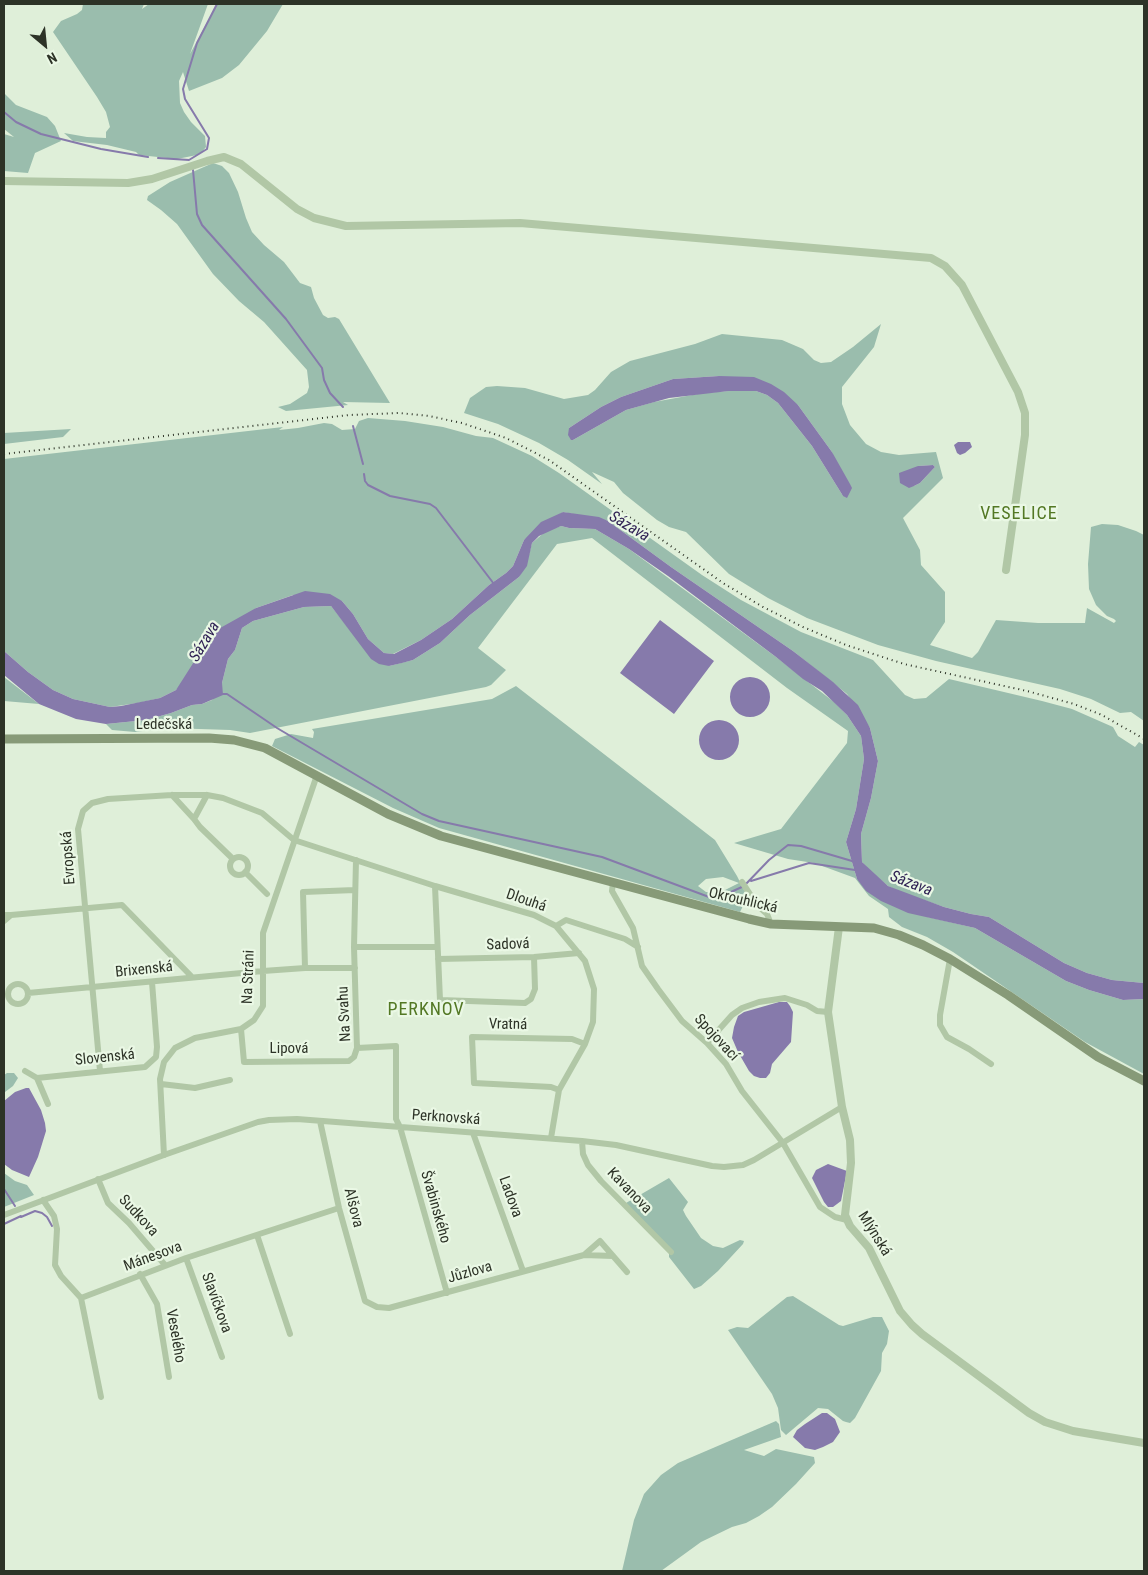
<!DOCTYPE html>
<meta charset="utf-8">
<style>
body{margin:0}
#map{position:relative;width:1148px;height:1575px;overflow:hidden;background:#dfefd9;font-family:"Roboto Condensed",sans-serif}
canvas{display:block}
.frame{position:absolute;inset:0;border:5px solid #2d3327;pointer-events:none}
.north{position:absolute;left:20px;top:20px;width:50px;height:50px;-webkit-text-stroke:4px #eaf8e5;paint-order:stroke;rotate:152deg;font-size:14px;font-weight:700;line-height:20px;text-align:center;color:#2d3327}
.north::after{content:'';display:block;margin:auto;width:18px;height:22px;background:#2d3327;clip-path:polygon(50% 0,100% 100%,50% 72%,0 100%)}
</style>
<div id="map">
<canvas width="1148" height="1575"></canvas>
<div class="frame"></div>
<div class="north">N</div>
</div>
<script>
const c = document.querySelector('canvas').getContext('2d');
c.lineJoin = 'round';
function fillPath(path, color) {
  c.fillStyle = color;
  c.fill(path, 'evenodd');
}
function toPath(rows) {
  const path = new Path2D();
  for (const r of rows) {
    if (r.length === 3) {
      path.moveTo(r[0] + r[2], r[1]);
      path.arc(r[0], r[1], r[2], 0, 2 * Math.PI);
      continue;
    }
    path.moveTo(r[0], r[1]);
    for (let i = 2; i < r.length; i += 2) path.lineTo(r[i], r[i + 1]);
  }
  return path;
}
function stroke(path, color, width, dash) {
  c.strokeStyle = color;
  c.lineWidth = width;
  c.lineCap = dash ? 'butt' : 'round';
  c.setLineDash(dash || []);
  c.stroke(path);
}
function label(font, color, halo, rows, align = 'center') {
  c.font = font + ' "Roboto Condensed",sans-serif';
  c.lineWidth = 4.5;
  c.setLineDash([]);
  c.textBaseline = 'middle';
  c.strokeStyle = halo;
  c.fillStyle = color;
  for (const [text, x, y, turn = 0] of rows) {
    c.save();
    c.translate(x, y);
    c.rotate((+turn || 0) * Math.PI / 180);
    c.textAlign = isNaN(turn) ? turn : align;
    if (halo) c.strokeText(text, 0, 0);
    c.fillText(text, 0, 0);
    c.restore();
  }
}
const green = toPath([
 [83,4,144,4,142,9,149,4,208,4,190,54,217,4,283,4,267,31,239,65,222,78,189,91,183,72,179,81,180,103,184,112,191,122,205,136,206,147,202,152,197,155,177,159,139,155,136,152,107,145,73,141,64,133,87,137,106,138,106,132,110,127,106,112,97,97,53,32,61,21,77,14,82,10],
 [4,93,16,105,47,117,55,126,61,141,35,153,28,173,4,171,4,134,14,137,4,129],
 [213,163,222,166,229,173,238,192,246,218,252,232,264,245,284,262,300,283,311,287,314,298,323,315,328,318,335,317,339,319,390,403,343,402,348,405,286,411,278,407,290,404,307,393,309,387,307,370,264,322,239,301,213,274,177,224,161,210,147,200,148,196,170,182],
 [881,324,874,347,842,387,842,404,850,425,866,444,881,452,899,455,936,452,943,478,903,518,920,550,921,565,945,592,945,622,930,645,972,658,978,652,996,620,1038,623,1085,623,1087,608,1114,623,1116,621,1114,619,1107,616,1096,605,1089,589,1088,564,1091,527,1102,524,1118,525,1136,531,1144,535,1144,721,1131,712,1120,713,1091,699,1060,689,936,661,878,645,807,618,768,598,729,574,686,532,669,527,657,520,623,493,614,482,592,472,602,484,568,460,539,443,498,424,464,413,470,398,486,387,497,386,525,388,564,399,588,395,595,390,611,372,630,361,695,344,722,334,782,340,803,349,814,360,821,363,831,362,853,347],
 [719,376,798,405,832,452,843,496,812,446,793,422,778,403,767,395,756,391,729,391,703,393,654,402,626,410,573,440,569,428,601,407,621,397,673,379],
 [933,465,935,467,920,483,914,486,918,466],
 [368,418,405,421,443,427,476,436,493,438,532,456,559,473,702,575,741,600,801,632,873,660,905,695,914,699,926,698,949,679,1042,701,1072,709,1113,727,1118,736,1135,747,1139,742,1144,745,1144,983,1112,980,1087,973,1064,963,989,917,971,914,944,907,898,891,888,886,870,871,862,862,861,834,871,798,878,761,870,728,847,694,793,651,671,567,608,521,563,512,524,540,513,566,506,573,489,585,452,619,421,640,393,654,384,653,368,639,353,614,342,601,293,595,256,608,176,690,160,698,138,703,110,707,73,699,53,690,28,672,4,651,4,459,283,427,279,430,298,428,324,423,332,424,342,430,355,429,359,421],
 [71,429,63,437,4,444,4,433],
 [561,526,569,528,595,529,629,549,776,657,834,702,847,715,861,736,864,759,856,809,846,842,857,879,928,917,975,928,1066,981,1089,990,1123,1000,1144,999,1144,1074,1085,1042,953,952,927,937,902,927,889,917,888,909,869,896,855,878,814,863,788,859,734,843,781,829,847,743,848,731,787,688,592,538,557,544,478,648,506,670,491,685,486,687,250,733,230,730,168,728,135,732,112,730,106,724,146,720,171,713,192,705,202,704,212,700,222,683,228,659,235,650,242,628,253,621,304,607,331,606,354,635,389,666,413,660,440,643,470,615,519,577,528,558,532,543,546,531],
 [4,677,39,704,4,701],
 [516,686,715,840,737,876,746,894,742,908,740,912,439,828,393,808,272,746,275,739,291,734,313,738,314,732,312,729,492,699],
 [723,877,739,883,725,890,714,892,706,892,698,886,706,879],
 [7,1073,14,1073,18,1078,13,1086,5,1092,4,1091,4,1075],
 [4,1173,15,1181,27,1185,34,1195,4,1207],
 [669,1178,688,1202,683,1210,686,1216,701,1238,713,1246,723,1248,740,1240,744,1241,743,1244,718,1271,701,1286,694,1289,669,1257,669,1252,626,1203],
 [793,1296,839,1325,843,1326,873,1317,882,1317,889,1331,887,1344,882,1353,881,1371,855,1418,850,1423,846,1422,843,1421,828,1409,818,1408,786,1435,781,1430,778,1408,772,1394,728,1330,737,1327,748,1328,787,1297],
 [776,1421,779,1424,781,1437,744,1450,764,1456,776,1449,814,1457,815,1463,796,1484,772,1507,759,1516,746,1523,732,1527,701,1542,661,1571,622,1571,634,1520,644,1494,661,1475,678,1463]
]);
const water = toPath([
 [719,376,754,377,771,384,784,392,798,405,832,452,850,484,852,488,847,498,843,496,812,446,778,403,767,395,756,391,729,391,669,398,626,410,573,440,571,440,568,435,569,428,601,407,621,397,673,379],
 [958,442,970,442,972,447,965,453,960,455,957,453,954,445],
 [933,465,935,467,920,483,914,486,909,488,900,483,899,473,918,466],
 [563,512,599,517,608,521,671,567,793,651,833,682,858,705,870,728,878,761,871,798,861,834,862,862,888,886,944,907,971,914,989,917,1064,963,1087,973,1112,980,1144,983,1144,999,1123,1000,1089,990,1066,981,975,928,908,913,881,901,866,891,857,879,846,842,856,809,864,759,861,736,847,715,822,691,803,679,776,657,668,576,629,549,595,529,569,528,561,526,539,536,532,543,527,566,519,577,470,615,440,643,413,660,402,663,389,666,379,664,371,659,331,606,304,607,253,621,242,628,235,650,228,659,222,683,223,695,202,704,192,705,171,713,146,720,106,724,76,719,39,704,4,675,4,651,28,672,53,690,73,699,110,707,121,706,160,698,176,690,213,632,256,608,305,591,330,594,342,601,353,614,368,639,384,653,394,654,421,640,452,619,489,585,506,573,513,566,524,540,541,522],
 [660,620,714,661,674,714,620,673],
 [750,697,20],
 [719,740,20],
 [779,1002,787,1002,790,1006,793,1012,791,1042,772,1064,770,1073,766,1078,760,1078,754,1076,749,1071,738,1052,732,1038,734,1027,738,1016,744,1012],
 [26,1088,29,1088,41,1110,45,1123,46,1131,38,1157,29,1177,12,1170,4,1164,4,1101,15,1092],
 [828,1164,847,1171,841,1201,833,1207,828,1207,824,1202,812,1178,816,1170],
 [822,1413,827,1413,835,1419,840,1432,833,1442,823,1447,815,1450,805,1448,793,1437,797,1430,805,1424]
]);
const stream = toPath([
 [4,112,16,122,41,134,101,149,148,157],
 [158,158,189,160,207,149,209,138,185,99,183,89,197,43,217,4],
 [193,170,197,214,202,225,286,319,322,368,324,380,330,393,343,407],
 [353,426,363,464],
 [364,474,365,481,368,485,390,496,430,504,436,508,494,584],
 [222,694,227,694,277,728,422,814,439,821,602,857,709,897,731,892,744,886,769,860,788,845,801,846,852,861],
 [751,881,809,863,855,870],
 [4,1189,15,1206],
 [21,1217,35,1211,42,1213,47,1217,52,1226],
 [4,1224,21,1216]
]);
const minor = toPath([
 [172,795,194,819,200,827,233,859],
 [194,819,207,795],
 [239,866,9],
 [245,872,267,894],
 [613,882,612,891,633,928,642,966,658,989,682,1021,707,1043,726,1064,742,1091,783,1143,820,1207,835,1217,847,1220],
 [742,882,757,905,767,914,771,924],
 [435,886,440,1000,525,1003,531,999,535,989,534,957],
 [4,915,11,915,4,921],
 [11,915,122,905,192,977],
 [556,926,566,920,625,939,638,947],
 [354,947,437,947],
 [438,959,534,957,579,953],
 [950,959,940,1015,940,1025,947,1037,969,1049,991,1064],
 [305,968,303,892,355,890],
 [18,994,10],
 [28,993,263,971,305,968,355,968],
 [241,1029,244,1062,349,1061,354,1057,357,1048,354,947,356,860],
 [707,1043,732,1015,742,1008,759,1002,785,998,807,1005,817,1011,828,1012],
 [357,1048,396,1046,396,1119,400,1127,447,1293],
 [25,1071,37,1078,48,1104],
 [100,1071,78,829,83,811,92,803,108,799,172,795,207,795,223,798,262,813,294,840,435,886,534,915,556,926,585,961,594,989,593,1022,585,1044,559,1090,551,1138],
 [37,1078,145,1067,156,1057,157,1047,152,982],
 [161,1084,195,1088,230,1080],
 [559,1090,551,1087,474,1083,472,1037,572,1039,585,1044],
 [320,1121,339,1208,365,1301,377,1307,389,1308,584,1255,600,1241,627,1272],
 [473,1133,523,1271],
 [582,1141,583,1154,588,1165,601,1181,671,1252],
 [164,1155,160,1079,164,1062,175,1048,195,1038,241,1029,254,1020,263,1006,263,933,317,775],
 [98,1179,108,1203,129,1223,165,1265],
 [43,1200,54,1216,57,1229,55,1265,61,1276,81,1298],
 [4,1215,164,1155,258,1122,269,1120,297,1119,582,1141,616,1145,712,1166,724,1167,743,1165,754,1160,842,1107],
 [257,1235,290,1334],
 [584,1255,613,1256],
 [186,1258,222,1357],
 [140,1274,157,1304,169,1377],
 [81,1298,186,1258,339,1208],
 [81,1298,101,1397]
]);
const tertiary = toPath([
 [4,181,128,183,152,179,207,161,224,157,241,164,297,209,314,218,346,226,520,223,931,258,945,266,962,285,1018,392,1025,413,1025,435,1006,570],
 [839,927,828,1012,842,1107,850,1140,851,1163,845,1215,850,1226,869,1248,900,1311,912,1325,922,1334,1029,1413,1045,1422,1073,1431,1144,1443]
]);
const secondary = toPath([
 [4,739,209,738,234,740,265,748,388,814,441,836,749,919,771,924,874,928,899,935,923,945,950,959,1008,995,1098,1057,1144,1081]
]);
const rail = toPath([
 [4,454,349,415,399,413,429,416,462,423,506,438,549,460,723,583,763,607,803,627,846,645,904,664,1027,691,1074,704,1102,715,1144,739]
]);
const streetNames = [
 ["Ledečská",164,725],
 ["Evropská",69,858,-94],
 ["Dlouhá",526,901,19],
 ["Okrouhlická",743,901,13],
 ["Sadová",508,945,-2],
 ["Brixenská",144,970,-6],
 ["Na Stráni",249,977,-88],
 ["Na Svahu",345,1014,-93],
 ["Vratná",508,1025,1],
 ["Spojovací",716,1038,47],
 ["Lipová",289,1049],
 ["Slovenská",105,1058,-6],
 ["Perknovská",446,1118,4],
 ["Kavanova",629,1191,46],
 ["Ladova",510,1197,70],
 ["Švabinského",435,1207,74],
 ["Alšova",353,1208,76],
 ["Sudkova",138,1216,47],
 ["Mlýnská",874,1234,58],
 ["Mánesova",153,1257,-20],
 ["Jůzlova",470,1273,-16],
 ["Slavíčkova",216,1303,70],
 ["Veselého",175,1336,80]
];
const waterNames = [
 ["Sázava",629,527,31],
 ["Sázava",205,642,-59],
 ["Sázava",911,884,21]
];
const quarterNames = [
 ["VESELICE",1019,514],
 ["PERKNOV",426,1010]
];
fillPath(green, '#9abdad');
fillPath(water, '#867aab');
stroke(stream, '#867aab', 2);
stroke(minor, '#b1c7a6', 6);
stroke(tertiary, '#b1c7a6', 8);
stroke(secondary, '#879a78', 9);
stroke(rail, '#2d3327', 2, [1, 4]);
label('15px', '#2d3327', '#eaf8e5', streetNames);
label('italic 16px', '#2d1f52', '#eaf8e5', waterNames);
c.letterSpacing = '1px';
label('18px', '#537824', '#eaf8e5', quarterNames);
c.letterSpacing = '0px';
</script>
